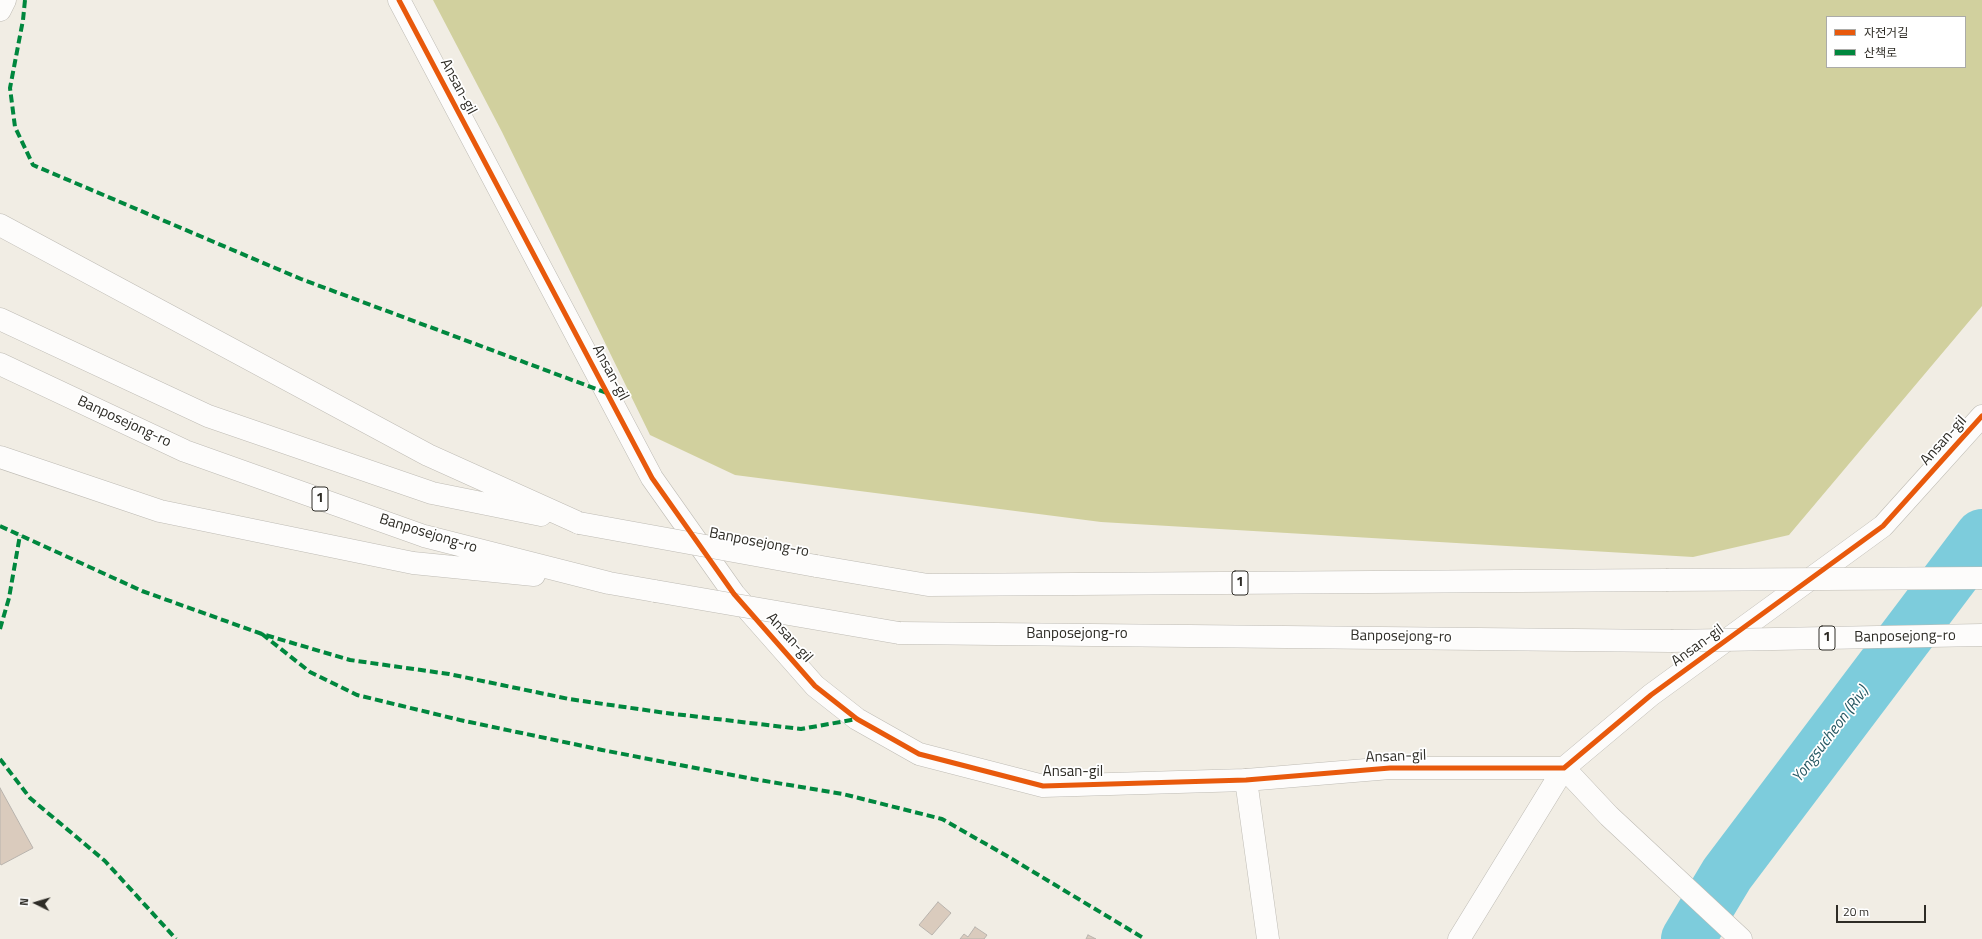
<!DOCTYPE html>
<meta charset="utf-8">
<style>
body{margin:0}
#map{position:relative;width:1982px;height:939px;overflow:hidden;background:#f1ede4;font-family:"Titillium Web","Noto Sans KR",sans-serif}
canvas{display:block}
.legend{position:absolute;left:1826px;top:16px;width:140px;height:52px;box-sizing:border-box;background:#fff;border:1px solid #ababa8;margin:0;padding:5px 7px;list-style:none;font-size:12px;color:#2e2c26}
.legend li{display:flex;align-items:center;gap:8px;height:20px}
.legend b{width:20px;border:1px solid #ababa8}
.north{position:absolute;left:16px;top:883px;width:40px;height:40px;-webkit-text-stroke:3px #fff;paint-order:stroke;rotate:275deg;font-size:11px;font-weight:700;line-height:16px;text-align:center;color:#2e2c26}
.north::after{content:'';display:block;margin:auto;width:14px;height:18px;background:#2e2c26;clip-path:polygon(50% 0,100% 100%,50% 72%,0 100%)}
.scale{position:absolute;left:1836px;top:905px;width:90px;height:18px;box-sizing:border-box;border:2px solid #2e2c26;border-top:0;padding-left:5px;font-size:12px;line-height:14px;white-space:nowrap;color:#2e2c26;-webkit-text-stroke:3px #fff;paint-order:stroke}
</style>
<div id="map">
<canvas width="1982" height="939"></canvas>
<ul class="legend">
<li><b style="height:5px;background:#e8590c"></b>자전거길</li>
<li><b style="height:5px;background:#00873e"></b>산책로</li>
</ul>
<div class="north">N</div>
<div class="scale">20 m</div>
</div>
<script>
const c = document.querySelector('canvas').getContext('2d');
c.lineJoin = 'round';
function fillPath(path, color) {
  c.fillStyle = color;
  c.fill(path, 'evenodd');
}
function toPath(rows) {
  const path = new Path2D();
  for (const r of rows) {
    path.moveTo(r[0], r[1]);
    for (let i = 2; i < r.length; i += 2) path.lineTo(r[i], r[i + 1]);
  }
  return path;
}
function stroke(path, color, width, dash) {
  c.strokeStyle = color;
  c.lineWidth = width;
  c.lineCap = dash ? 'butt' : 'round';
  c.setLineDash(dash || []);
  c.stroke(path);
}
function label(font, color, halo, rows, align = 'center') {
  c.font = font + ' "Titillium Web",sans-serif';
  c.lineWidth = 3.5;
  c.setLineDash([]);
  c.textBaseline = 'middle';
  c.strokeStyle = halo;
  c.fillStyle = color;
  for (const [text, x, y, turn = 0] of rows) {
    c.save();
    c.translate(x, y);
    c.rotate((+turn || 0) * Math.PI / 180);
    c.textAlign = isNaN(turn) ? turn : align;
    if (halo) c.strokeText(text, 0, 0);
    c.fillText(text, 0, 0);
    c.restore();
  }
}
const forest = toPath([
 [433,0,1982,0,1982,306,1789,535,1693,557,1101,522,735,475,650,435,502,132],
 [1827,17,1965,17,1965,67,1827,67]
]);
const river = toPath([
 [1688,939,1727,874,1982,536]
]);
const building = toPath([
 [0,788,33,848,1,865,0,863,0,788],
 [938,902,951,913,932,935,919,925,938,902],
 [975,927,987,935,984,939,960,939,964,934,968,937,975,927],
 [1088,935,1096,939,1086,939,1088,935]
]);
const street = toPath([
 [1246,780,1268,939],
 [1459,939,1564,768,1609,816,1741,939]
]);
const secondary = toPath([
 [399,0,652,478,734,594,815,686,857,719,919,754,1043,786,1246,780,1390,768,1564,768,1651,695,1883,526,1982,416],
 [0,10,5,0]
]);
const highway = toPath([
 [0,225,428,455,579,523],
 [0,319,208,416,432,493,541,515],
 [0,364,185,451,424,536,609,583,655,591],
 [0,457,160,511,413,563,534,575],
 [816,566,928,585,1666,580],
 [899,633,1671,641]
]);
const highwayBridge = toPath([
 [579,523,816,566],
 [1666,580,1982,578],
 [655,591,899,633],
 [1671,641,1982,635]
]);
const quiet = toPath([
 [25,0,23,20,10,88,15,127,33,165,301,279,607,393],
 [0,526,142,591,262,634,350,660,449,674,569,699,666,713,801,729,857,719],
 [0,629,9,598,20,535],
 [262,634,310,672,357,695,460,720,602,750,753,779,843,794,942,819,1007,856,1145,939],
 [0,759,30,798,105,861,176,939]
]);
const cycleway = toPath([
 [399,0,652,478,734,594,815,686,857,719,919,754,1043,786,1246,780,1390,768,1564,768,1651,695,1883,526,1982,416]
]);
const shields = [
 [320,499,16],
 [1240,583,16],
 [1827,638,16]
];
const shieldNames = [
 ["1",320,499],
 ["1",1240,583],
 ["1",1827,638]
];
const streetNames = [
 ["Ansan-gil",458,87,62],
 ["Ansan-gil",610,373,62],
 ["Banposejong-ro",124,422,25],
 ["Ansan-gil",1944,441,-48],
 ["Banposejong-ro",428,534,17],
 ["Banposejong-ro",759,543,11],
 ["Banposejong-ro",1077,634],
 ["Banposejong-ro",1401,637,1],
 ["Banposejong-ro",1905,637,-1],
 ["Ansan-gil",789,638,48],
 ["Ansan-gil",1698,646,-36],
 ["Ansan-gil",1396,757,-2],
 ["Ansan-gil",1073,772]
];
const waterNames = [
 ["Yongsucheon (Riv.)",1831,735,-53]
];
fillPath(forest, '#d1d09e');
stroke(river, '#7dccdc', 54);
fillPath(building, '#dacbbd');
stroke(building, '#b8b3ad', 1);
stroke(street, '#bebbb4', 23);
stroke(secondary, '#bebbb4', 23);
stroke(highway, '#bebbb4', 23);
stroke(street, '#fdfcfb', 22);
stroke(secondary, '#fdfcfb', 22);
stroke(highway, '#fdfcfb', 22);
stroke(highwayBridge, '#bebbb4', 23, []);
stroke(highwayBridge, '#fdfcfb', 22);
stroke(quiet, '#00873e', 4, [8, 4]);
stroke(cycleway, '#e8590c', 5);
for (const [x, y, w] of shields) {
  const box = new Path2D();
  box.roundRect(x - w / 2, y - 12, w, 24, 3);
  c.fillStyle = '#fff';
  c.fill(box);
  stroke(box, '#2e2c26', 1);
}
label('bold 14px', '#2e2c26', null, shieldNames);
label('15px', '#2e2c26', '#fff', streetNames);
label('italic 16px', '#275863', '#fff', waterNames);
</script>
